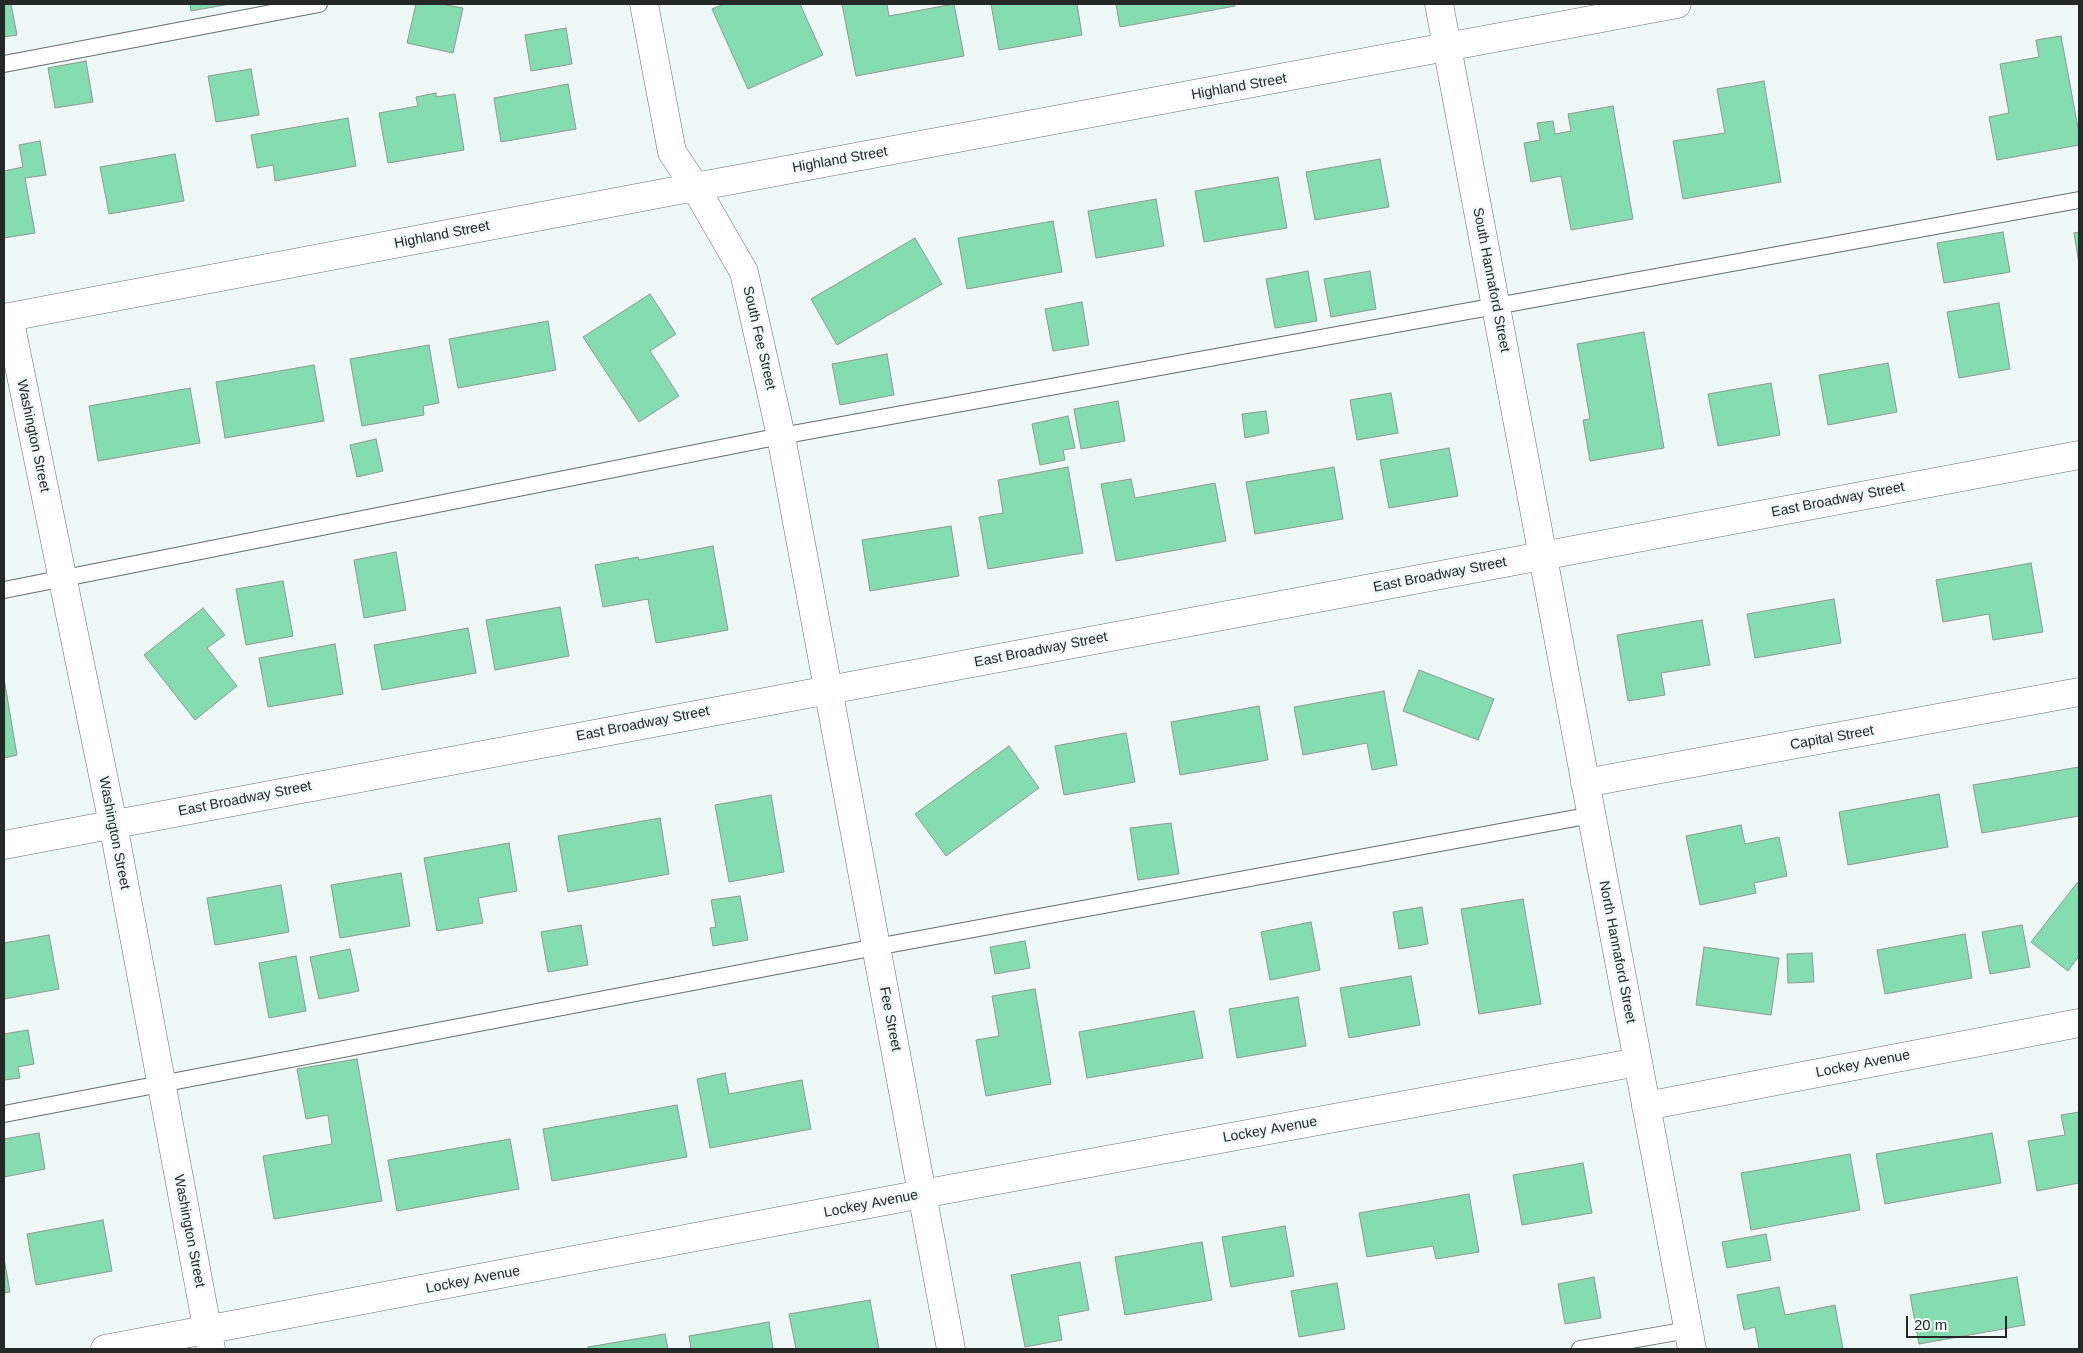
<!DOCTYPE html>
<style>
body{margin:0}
#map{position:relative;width:2083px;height:1353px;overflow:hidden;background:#eef8f6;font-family:Helvetica,sans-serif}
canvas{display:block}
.frame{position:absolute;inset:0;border:5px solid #242827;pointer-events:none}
.scale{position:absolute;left:1906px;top:1316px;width:101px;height:22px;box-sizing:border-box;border:2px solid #242827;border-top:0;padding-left:6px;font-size:15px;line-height:18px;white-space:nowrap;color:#242827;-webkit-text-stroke:4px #eef8f6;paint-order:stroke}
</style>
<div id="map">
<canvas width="2083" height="1353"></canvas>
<div class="frame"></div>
<div class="scale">20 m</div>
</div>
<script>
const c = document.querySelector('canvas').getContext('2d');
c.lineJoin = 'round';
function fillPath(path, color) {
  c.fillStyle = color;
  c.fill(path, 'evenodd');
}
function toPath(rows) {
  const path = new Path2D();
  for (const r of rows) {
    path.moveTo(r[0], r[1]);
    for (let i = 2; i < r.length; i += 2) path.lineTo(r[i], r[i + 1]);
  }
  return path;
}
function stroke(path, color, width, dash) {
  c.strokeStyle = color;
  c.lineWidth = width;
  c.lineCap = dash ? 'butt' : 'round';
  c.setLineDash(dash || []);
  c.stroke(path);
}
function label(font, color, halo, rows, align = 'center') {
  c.font = font + ' Helvetica,sans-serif';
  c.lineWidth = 4.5;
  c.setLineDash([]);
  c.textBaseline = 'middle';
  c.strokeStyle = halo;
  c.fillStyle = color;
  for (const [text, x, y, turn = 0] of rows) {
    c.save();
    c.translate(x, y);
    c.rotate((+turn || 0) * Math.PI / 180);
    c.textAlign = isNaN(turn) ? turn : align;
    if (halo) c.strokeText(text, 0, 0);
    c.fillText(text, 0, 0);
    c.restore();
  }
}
const building = toPath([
 [4,4,11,4,17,35,4,37,4,4],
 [190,4,230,4,191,11,190,4],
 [416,4,441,4,463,8,453,53,407,43,416,4],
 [724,4,800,4,823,55,748,89,712,9,724,4],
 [842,4,887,4,889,16,954,4,964,56,856,76,842,4],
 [991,4,1077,4,1082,35,999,50,991,4],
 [1116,4,1234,4,1235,6,1120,27,1116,4],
 [566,28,572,64,531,71,525,35,566,28],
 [2061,36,2079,133,2079,145,1997,160,1989,117,2009,113,2000,64,2039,57,2036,40,2061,36],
 [86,61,93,102,55,108,48,68,86,61],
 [251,69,259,115,216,122,208,76,251,69],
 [1764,81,1781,182,1683,199,1673,141,1725,133,1717,89,1764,81],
 [568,84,576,129,501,142,494,98,568,84],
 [436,93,436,97,455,94,464,150,388,163,379,113,418,106,416,97,436,93],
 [1613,106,1633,219,1571,230,1561,176,1531,182,1524,143,1540,140,1537,123,1553,121,1555,134,1571,131,1568,114,1613,106],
 [348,118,356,166,275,181,273,165,257,168,251,135,348,118],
 [40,141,46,175,25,178,35,233,4,238,4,171,23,167,19,145,40,141],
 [175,154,184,201,109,214,100,167,175,154],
 [1380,159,1389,207,1315,220,1306,172,1380,159],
 [1278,177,1287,228,1204,242,1195,191,1278,177],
 [1156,199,1164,246,1096,258,1088,211,1156,199],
 [1053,221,1062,272,967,289,958,238,1053,221],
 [2003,232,2010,272,1944,283,1937,243,2003,232],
 [2079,232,2079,264,2074,233,2079,232],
 [915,238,942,284,837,345,811,299,915,238],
 [1308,271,1317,321,1275,328,1266,279,1308,271],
 [1370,271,1376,309,1331,317,1324,279,1370,271],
 [650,294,676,334,650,351,679,396,639,422,583,337,650,294],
 [1082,302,1089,345,1053,351,1045,309,1082,302],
 [1999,303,2010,369,1959,378,1947,312,1999,303],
 [548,321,556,370,458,388,449,339,548,321],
 [1644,332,1664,448,1590,461,1583,420,1590,419,1577,344,1644,332],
 [429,345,439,403,423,406,424,415,362,426,350,359,429,345],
 [887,354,894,395,840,405,832,364,887,354],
 [1888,363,1897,412,1828,425,1819,375,1888,363],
 [314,365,324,421,225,438,216,382,314,365],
 [1771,383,1780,435,1718,446,1708,394,1771,383],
 [190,388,200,443,98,461,89,406,190,388],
 [1391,393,1398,433,1357,440,1350,400,1391,393],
 [1118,401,1125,441,1081,449,1074,409,1118,401],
 [1266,411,1269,433,1245,438,1242,414,1266,411],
 [1068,416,1075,448,1063,450,1065,460,1040,465,1032,424,1068,416],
 [376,439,383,471,357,477,350,445,376,439],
 [1449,448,1458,496,1389,508,1380,460,1449,448],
 [1068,467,1083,553,988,569,979,517,1003,513,998,480,1068,467],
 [1334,467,1343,519,1255,534,1246,482,1334,467],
 [1131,479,1135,498,1215,483,1226,541,1116,561,1101,484,1131,479],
 [951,526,959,576,870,591,862,540,951,526],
 [713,546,728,630,656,643,648,599,603,607,595,565,638,557,639,560,713,546],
 [396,552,406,610,364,618,354,560,396,552],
 [2031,563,2043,632,1993,640,1989,614,1943,622,1936,580,2031,563],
 [283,581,293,636,246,645,236,589,283,581],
 [1834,599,1841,643,1755,658,1747,614,1834,599],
 [560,607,569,656,495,670,486,620,560,607],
 [203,608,225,635,207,648,237,686,195,720,144,655,203,608],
 [1702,620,1710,665,1661,673,1665,695,1628,701,1617,635,1702,620],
 [468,628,476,673,382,690,374,645,468,628],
 [335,644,343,694,268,707,259,658,335,644],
 [1419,670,1494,699,1478,740,1403,711,1419,670],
 [4,678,17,755,4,758,4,678],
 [1384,691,1397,765,1372,770,1367,743,1303,755,1294,707,1384,691],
 [1259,706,1268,760,1180,775,1171,722,1259,706],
 [1126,733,1135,782,1064,795,1055,746,1126,733],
 [1009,746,1039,788,946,856,915,814,1009,746],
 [2079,767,2079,816,1982,833,1973,785,2079,767],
 [1939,794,1948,847,1848,865,1839,812,1939,794],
 [771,795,784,872,729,882,715,805,771,795],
 [660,818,669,874,568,892,558,836,660,818],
 [1171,823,1179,874,1138,880,1130,828,1171,823],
 [1741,825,1745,844,1779,837,1787,876,1754,883,1756,893,1700,905,1686,836,1741,825],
 [509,843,517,891,478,898,483,923,437,931,424,858,509,843],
 [401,873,410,926,340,938,331,885,401,873],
 [2077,883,2079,885,2079,956,2068,971,2031,942,2077,883],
 [281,885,289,932,215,945,207,898,281,885],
 [740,896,748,940,713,946,710,928,716,927,711,900,740,896],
 [1523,899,1541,1004,1479,1014,1461,909,1523,899],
 [1422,907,1428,944,1399,949,1393,912,1422,907],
 [1311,922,1320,970,1270,980,1261,932,1311,922],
 [581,925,588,965,548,972,541,932,581,925],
 [2022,925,2030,967,1990,974,1982,932,2022,925],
 [1965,934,1972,978,1885,994,1877,950,1965,934],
 [49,935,59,989,4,999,4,943,49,935],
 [1025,941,1030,968,995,974,990,947,1025,941],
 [1704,947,1779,958,1771,1015,1696,1005,1704,947],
 [350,949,359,991,319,999,310,957,350,949],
 [1812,953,1814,982,1788,983,1787,954,1812,953],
 [296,956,306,1011,269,1018,259,963,296,956],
 [1411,976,1420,1025,1349,1038,1340,988,1411,976],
 [1035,989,1051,1084,986,1096,976,1040,999,1036,992,996,1035,989],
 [1298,997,1306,1046,1237,1058,1229,1009,1298,997],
 [1194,1011,1203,1058,1087,1078,1079,1032,1194,1011],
 [28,1030,34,1064,18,1067,20,1078,4,1080,4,1034,28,1030],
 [357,1059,382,1201,274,1219,263,1156,332,1144,328,1115,306,1119,297,1069,357,1059],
 [725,1073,729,1094,802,1080,811,1129,710,1148,697,1079,725,1073],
 [677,1105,687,1157,552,1181,543,1129,677,1105],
 [2079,1112,2079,1183,2037,1191,2028,1141,2065,1135,2061,1115,2079,1112],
 [39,1133,45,1169,4,1177,4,1139,39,1133],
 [1992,1133,2001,1183,1885,1204,1876,1154,1992,1133],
 [510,1139,519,1189,397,1211,388,1160,510,1139],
 [1850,1154,1860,1210,1751,1230,1741,1173,1850,1154],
 [1583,1163,1592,1213,1522,1225,1513,1175,1583,1163],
 [1469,1194,1479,1252,1436,1259,1433,1246,1367,1257,1359,1213,1469,1194],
 [103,1220,112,1271,36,1285,27,1234,103,1220],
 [1285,1226,1294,1276,1231,1287,1222,1237,1285,1226],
 [1766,1234,1771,1260,1727,1268,1722,1242,1766,1234],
 [1202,1242,1212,1300,1125,1315,1115,1257,1202,1242],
 [4,1258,10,1292,4,1293,4,1258],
 [1080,1262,1089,1310,1058,1316,1062,1340,1025,1347,1011,1275,1080,1262],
 [1594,1277,1601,1318,1565,1324,1558,1284,1594,1277],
 [2017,1277,2025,1325,1919,1344,1910,1295,2017,1277],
 [1337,1283,1345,1329,1299,1337,1291,1291,1337,1283],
 [1779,1287,1785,1315,1835,1305,1843,1349,1759,1349,1755,1327,1744,1330,1737,1295,1779,1287],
 [870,1300,879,1349,796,1349,789,1314,870,1300],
 [769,1322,773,1349,691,1349,689,1336,769,1322],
 [665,1334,668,1349,588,1349,588,1347,665,1334]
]);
const lane = toPath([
 [4,64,319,4],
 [4,590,781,436,2079,200],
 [4,1114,876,947,1592,815],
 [1580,1349,1688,1330]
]);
const street = toPath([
 [644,4,672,152,695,187,744,272,781,436,951,1349],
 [1439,4,1692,1349],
 [9,317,113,824,211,1349],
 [4,318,695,187,1677,4],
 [1585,783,2079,692],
 [1646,1106,2079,1023],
 [105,1349,922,1194,1638,1062]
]);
const secondary = toPath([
 [4,845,2079,455]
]);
const streetNames = [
 ["Highland Street",1239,87,-10],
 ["Highland Street",840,160,-10],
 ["Highland Street",442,235,-11],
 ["South Hannaford Street",1491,280,79],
 ["South Fee Street",759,338,77],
 ["Washington Street",33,436,78],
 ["East Broadway Street",1838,500,-11],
 ["East Broadway Street",1440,575,-11],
 ["East Broadway Street",1041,650,-11],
 ["East Broadway Street",643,724,-11],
 ["Capital Street",1832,738,-10],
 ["East Broadway Street",245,799,-11],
 ["Washington Street",114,833,79],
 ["North Hannaford Street",1617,952,79],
 ["Fee Street",890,1019,79],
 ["Lockey Avenue",1863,1064,-11],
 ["Lockey Avenue",1270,1130,-10],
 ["Lockey Avenue",871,1204,-11],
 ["Washington Street",189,1231,79],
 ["Lockey Avenue",473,1280,-11]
];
fillPath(building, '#84ddb1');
stroke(building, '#8f9792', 1);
stroke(lane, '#67706e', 18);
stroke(street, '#67706e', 29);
stroke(secondary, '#67706e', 29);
stroke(lane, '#fff', 16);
stroke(street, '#fff', 28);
stroke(secondary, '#fff', 28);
label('14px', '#242827', '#eef8f6', streetNames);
</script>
